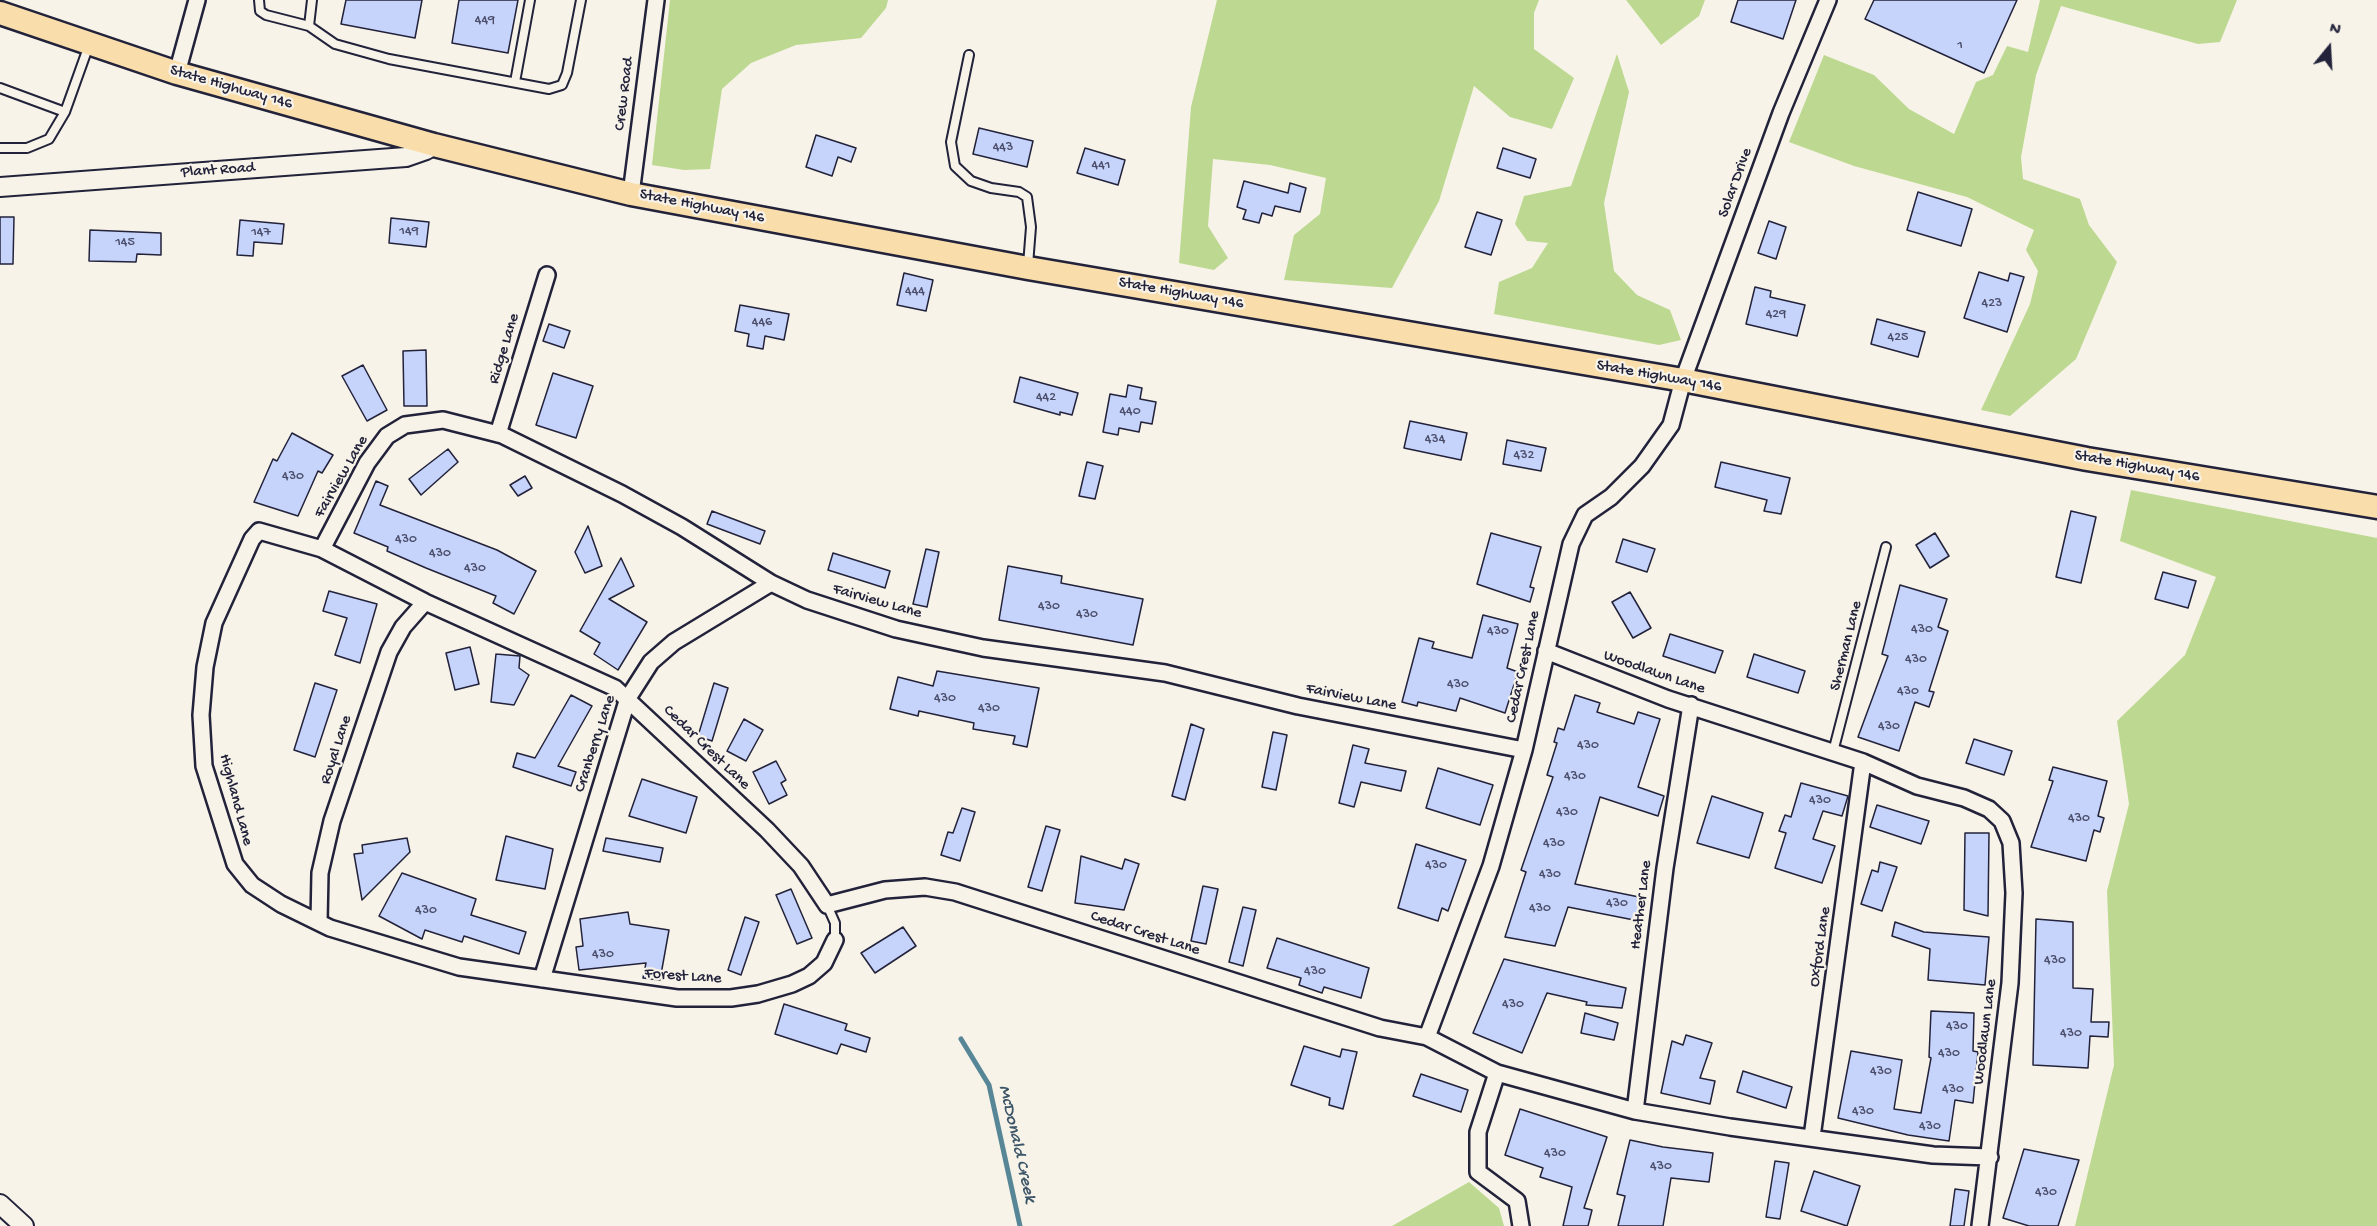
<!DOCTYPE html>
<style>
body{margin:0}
#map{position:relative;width:2377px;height:1226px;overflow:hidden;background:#f7f3e8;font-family:"Gochi Hand",sans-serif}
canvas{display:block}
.north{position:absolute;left:2299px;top:18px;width:60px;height:60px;-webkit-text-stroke:4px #f7f3e8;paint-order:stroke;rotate:18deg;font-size:16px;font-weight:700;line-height:24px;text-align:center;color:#22223b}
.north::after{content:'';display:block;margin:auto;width:21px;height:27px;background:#22223b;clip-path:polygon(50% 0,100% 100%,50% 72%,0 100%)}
</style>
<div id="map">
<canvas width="2377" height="1226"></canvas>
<div class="north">N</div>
</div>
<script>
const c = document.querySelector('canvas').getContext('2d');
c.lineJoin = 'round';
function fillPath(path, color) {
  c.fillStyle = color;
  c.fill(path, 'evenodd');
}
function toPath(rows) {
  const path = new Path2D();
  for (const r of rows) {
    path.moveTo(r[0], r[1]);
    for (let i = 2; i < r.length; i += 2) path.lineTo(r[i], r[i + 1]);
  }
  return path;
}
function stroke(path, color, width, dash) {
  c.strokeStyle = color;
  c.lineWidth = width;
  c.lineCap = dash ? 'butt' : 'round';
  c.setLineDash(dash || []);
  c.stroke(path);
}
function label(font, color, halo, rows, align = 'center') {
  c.font = font + ' "Gochi Hand",sans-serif';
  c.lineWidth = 4.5;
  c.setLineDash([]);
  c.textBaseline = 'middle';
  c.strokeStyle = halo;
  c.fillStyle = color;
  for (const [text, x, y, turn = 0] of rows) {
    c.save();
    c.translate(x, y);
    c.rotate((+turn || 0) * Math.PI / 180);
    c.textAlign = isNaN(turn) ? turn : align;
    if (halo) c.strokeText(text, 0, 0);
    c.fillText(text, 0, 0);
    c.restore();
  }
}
const green = toPath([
 [670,0,888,0,886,8,861,38,796,45,751,63,722,89,710,169,684,170,652,165],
 [1217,0,1539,0,1534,13,1534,49,1574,78,1552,129,1510,117,1474,86,1439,201,1392,288,1284,280,1294,235,1320,214,1326,178,1270,165,1213,159,1208,226,1228,258,1214,270,1179,263,1191,107],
 [1626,0,1705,0,1699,16,1661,45],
 [2040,0,2237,0,2220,42,2198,44,2061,6,2036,75,2021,157,2023,179,2080,199,2089,225,2117,262,2076,359,2010,416,1981,410,2030,304,2038,271,2026,250,2034,230,1967,197,1854,166,1789,142,1824,55,1874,75,1909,109,1954,134,1976,82,1993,75,2007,46,2028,52],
 [1617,54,1629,92,1604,203,1614,271,1637,295,1670,310,1681,340,1659,345,1494,314,1499,282,1532,268,1548,243,1527,241,1515,224,1524,196,1571,186],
 [2131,490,2377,538,2377,1226,2075,1226,2114,1065,2107,891,2129,804,2117,721,2185,655,2216,577,2120,541],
 [1469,1182,1499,1208,1504,1226,1392,1226]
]);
const stream = toPath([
 [961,1039,989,1085,1020,1226]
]);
const building = toPath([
 [346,0,422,0,415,38,341,24,346,0],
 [459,0,518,0,508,53,452,43,459,0],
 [1738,0,1796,0,1783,39,1731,22,1738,0],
 [1874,0,2017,0,1984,73,1865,19,1874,0],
 [979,128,1033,141,1027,167,973,154,979,128],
 [816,135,856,148,851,162,838,157,832,176,806,167,816,135],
 [1085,148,1125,160,1118,185,1077,173,1085,148],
 [1503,148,1536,159,1530,178,1497,168,1503,148],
 [1244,181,1288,193,1290,183,1306,188,1300,212,1275,206,1272,216,1262,213,1259,223,1243,219,1246,210,1237,207,1244,181],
 [1918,192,1972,209,1961,246,1907,230,1918,192],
 [1477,212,1502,220,1491,255,1465,247,1477,212],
 [0,217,14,217,13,264,0,264,0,217],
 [391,218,429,222,426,247,389,243,391,218],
 [240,220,284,224,282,244,254,242,253,256,237,255,240,220],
 [1769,221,1786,227,1776,259,1758,253,1769,221],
 [90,230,161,233,161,255,137,254,136,262,89,261,90,230],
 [1979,272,2008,281,2010,273,2024,277,2007,332,1964,318,1979,272],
 [904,273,933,280,926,311,897,305,904,273],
 [1755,287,1771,291,1770,297,1805,305,1797,336,1746,324,1755,287],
 [740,305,789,314,784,340,765,336,763,349,747,346,749,334,735,331,740,305],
 [1877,319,1925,332,1918,357,1871,344,1877,319],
 [549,324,570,331,564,348,543,341,549,324],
 [426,350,427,406,404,406,403,351,426,350],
 [363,365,387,410,367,421,342,376,363,365],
 [553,373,593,386,576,438,536,425,553,373],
 [1020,377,1078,393,1072,415,1060,412,1060,415,1014,402,1020,377],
 [1128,385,1142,388,1140,399,1156,402,1152,424,1141,422,1139,432,1119,428,1118,435,1103,432,1110,394,1126,397,1128,385],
 [1410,421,1467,433,1461,460,1404,448,1410,421],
 [292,433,333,455,322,473,318,471,298,516,254,502,273,459,277,461,292,433],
 [1507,440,1546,448,1541,471,1503,464,1507,440],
 [448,449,458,462,421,495,409,479,448,449],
 [1087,462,1103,466,1095,499,1079,496,1087,462],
 [1721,462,1790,478,1781,514,1764,511,1767,500,1715,487,1721,462],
 [525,476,532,488,518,496,510,485,525,476],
 [376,481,388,486,380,505,497,550,536,571,514,614,493,603,496,596,426,568,387,551,388,547,354,533,376,481],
 [712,511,765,531,760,544,707,524,712,511],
 [2071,511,2096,517,2081,583,2056,577,2071,511],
 [588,526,602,566,585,573,575,552,588,526],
 [1491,533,1541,547,1530,587,1534,588,1530,602,1477,584,1491,533],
 [1935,533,1949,556,1930,568,1916,545,1935,533],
 [1623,539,1655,549,1647,572,1616,562,1623,539],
 [926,549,939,552,927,607,913,604,926,549],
 [833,553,890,571,885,588,828,570,833,553],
 [621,558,634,586,609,599,647,622,618,670,594,654,600,643,580,631,621,558],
 [1008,566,1062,576,1061,583,1143,599,1133,645,999,620,1008,566],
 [2163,572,2196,581,2188,608,2155,599,2163,572],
 [1900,585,1947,599,1938,627,1948,631,1929,691,1934,692,1929,707,1915,702,1899,751,1858,737,1888,656,1882,654,1900,585],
 [329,591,377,604,360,663,335,655,347,618,323,611,329,591],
 [1630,592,1651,628,1633,638,1612,602,1630,592],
 [1483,615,1518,624,1507,668,1518,672,1505,713,1460,698,1456,711,1418,702,1417,706,1402,702,1419,638,1434,642,1432,648,1472,658,1483,615],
 [1670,634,1723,651,1715,673,1663,656,1670,634],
 [470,647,479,684,455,690,446,653,470,647],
 [496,654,520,656,519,668,529,675,514,705,491,702,496,654],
 [1754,654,1805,671,1798,693,1747,677,1754,654],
 [937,671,1039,688,1027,747,1013,744,1015,736,973,729,974,723,919,711,918,716,890,709,898,677,933,686,937,671],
 [315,683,337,690,315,757,294,750,315,683],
 [714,683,728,688,712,741,698,736,714,683],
 [571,695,592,706,558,766,576,772,571,786,513,767,517,753,535,758,571,695],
 [1575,695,1600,703,1597,712,1634,724,1638,712,1660,719,1638,787,1664,796,1658,816,1600,797,1575,884,1644,898,1639,921,1568,907,1555,946,1505,937,1526,872,1521,870,1553,777,1547,775,1557,743,1554,742,1558,728,1564,730,1575,695],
 [744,719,763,730,746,761,727,751,744,719],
 [1191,724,1204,729,1185,800,1172,796,1191,724],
 [1273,732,1287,735,1276,790,1262,787,1273,732],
 [1974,739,2012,751,2004,775,1966,763,1974,739],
 [1353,745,1369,749,1365,763,1406,771,1401,791,1361,782,1354,807,1339,803,1353,745],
 [776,761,786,780,781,783,787,795,769,804,753,772,776,761],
 [2053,767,2107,781,2098,816,2104,818,2100,832,2094,830,2086,861,2031,847,2053,781,2049,780,2053,767],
 [1438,768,1493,785,1480,825,1426,808,1438,768],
 [642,779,697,797,686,833,629,816,642,779],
 [1801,783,1848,796,1842,816,1823,811,1813,839,1835,846,1822,883,1775,868,1786,833,1779,831,1785,815,1791,817,1801,783],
 [1712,796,1763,813,1749,858,1697,843,1712,796],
 [1877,805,1929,821,1921,844,1870,827,1877,805],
 [962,808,975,812,960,861,941,855,948,832,953,833,962,808],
 [1046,826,1060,830,1042,891,1028,887,1046,826],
 [1965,833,1989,833,1988,916,1964,910,1965,833],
 [506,836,553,849,545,889,496,880,506,836],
 [407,838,410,852,362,900,354,854,363,853,362,845,407,838],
 [606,838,663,848,660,862,603,851,606,838],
 [1416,844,1466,860,1448,911,1442,908,1438,921,1398,908,1416,844],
 [1081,856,1122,869,1125,859,1139,864,1124,910,1075,903,1081,856],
 [1880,862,1897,867,1882,911,1861,904,1872,870,1878,872,1880,862],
 [402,873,476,899,471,915,526,932,519,954,464,936,462,942,425,930,422,939,379,916,402,873],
 [1203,886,1218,889,1206,944,1191,941,1203,886],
 [791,889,812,938,797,944,776,895,791,889],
 [1243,907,1256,910,1243,966,1229,962,1243,907],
 [628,912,630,924,669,930,660,980,643,978,646,963,579,970,576,947,583,946,580,919,628,912],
 [745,917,759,922,741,975,728,970,745,917],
 [2036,919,2073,922,2073,988,2093,989,2091,1022,2109,1022,2108,1037,2090,1036,2088,1068,2033,1065,2036,919],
 [1895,922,1924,932,1989,937,1985,985,1928,980,1930,949,1892,936,1895,922],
 [903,927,916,946,875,973,861,953,903,927],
 [1277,938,1369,968,1361,998,1324,987,1322,993,1299,985,1301,978,1267,968,1277,938],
 [1504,959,1626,988,1622,1008,1586,1005,1587,1002,1547,993,1522,1053,1473,1033,1504,959],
 [784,1004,847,1024,845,1030,870,1038,866,1052,841,1044,837,1054,775,1034,784,1004],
 [1931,1011,1974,1013,1973,1051,1978,1052,1973,1103,1955,1100,1949,1141,1908,1135,1838,1118,1851,1051,1902,1060,1894,1109,1921,1113,1931,1058,1929,1057,1931,1011],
 [1585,1013,1618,1023,1614,1040,1581,1033,1585,1013],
 [1686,1035,1712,1043,1700,1078,1715,1081,1710,1104,1661,1093,1672,1041,1683,1045,1686,1035],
 [1304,1046,1340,1057,1342,1049,1357,1052,1343,1109,1329,1105,1330,1098,1291,1085,1304,1046],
 [1743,1071,1792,1087,1786,1108,1737,1092,1743,1071],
 [1421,1074,1468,1090,1461,1112,1413,1096,1421,1074],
 [1520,1109,1607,1137,1584,1208,1592,1210,1588,1226,1563,1226,1572,1187,1540,1177,1543,1168,1505,1155,1520,1109],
 [1630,1140,1663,1147,1713,1153,1709,1182,1671,1178,1663,1226,1618,1226,1625,1196,1617,1194,1630,1140],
 [2024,1149,2079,1160,2058,1226,2029,1226,2003,1218,2024,1149],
 [1775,1161,1789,1163,1780,1219,1766,1217,1775,1161],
 [1814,1171,1860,1186,1847,1226,1801,1211,1814,1171],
 [1955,1189,1969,1191,1964,1226,1950,1226,1955,1189]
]);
const service = toPath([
 [259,0,260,11,266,15,309,26,335,44,389,59,549,89,562,85,567,73,581,0],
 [309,26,312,0],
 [969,55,951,142,955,166,971,181,991,188,1019,192,1027,197,1031,227,1028,265],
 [515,82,530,0],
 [0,88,65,112],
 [0,148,27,148,49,139,65,112,89,45],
 [1833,752,1886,547],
 [827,905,835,923,835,940]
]);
const minor = toPath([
 [177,73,197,0],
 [631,194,656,0],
 [498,434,547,275],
 [322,549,367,463,387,436,405,425,443,420,502,435,622,494,682,527,771,583,807,600,896,629,983,648,1165,673,1298,706,1524,750],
 [1546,651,1668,699,1863,762,1917,786,1964,798,1989,809,2002,821,2011,843,2014,893,2010,983,1980,1226],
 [319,922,320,873,332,821,389,652,403,627,425,602],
 [835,940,824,963,809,976,792,984,758,994,731,998,677,998,459,967,330,928,281,904,252,885,235,864,204,766,201,715,205,667,214,623,252,539,259,531,322,549,425,602,615,688,767,830,801,866,827,905,885,890,925,887,955,892,1380,1028,1427,1037,1491,866,1524,750,1571,544,1585,515,1611,497,1642,466,1671,425,1683,380,1781,113,1828,0],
 [542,979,628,698,651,662,674,642,771,583],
 [1427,1037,1497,1073,1635,1111,1730,1127,1933,1155,1990,1157],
 [1497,1073,1478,1132,1478,1172,1517,1201,1521,1226],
 [1635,1111,1665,868,1691,705],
 [1812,1137,1863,762]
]);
const tertiary = toPath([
 [0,187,406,157,426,150,434,145],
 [0,1204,24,1226]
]);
const primary = toPath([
 [0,13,177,73,434,145,631,194,1028,268,1683,380,2087,459,2377,507]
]);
const numberNames = [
 ["449",485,21],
 ["1",1960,46],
 ["443",1003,148],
 ["441",1101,166],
 ["149",409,232],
 ["147",261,233],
 ["145",125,243],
 ["444",915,292],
 ["423",1992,304],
 ["429",1776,315],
 ["446",762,323],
 ["425",1898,338],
 ["442",1046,398],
 ["440",1130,412],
 ["434",1435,440],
 ["432",1524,456],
 ["430",293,477],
 ["430",406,540],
 ["430",440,554],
 ["430",475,569],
 ["430",1049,607],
 ["430",1087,615],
 ["430",1922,630],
 ["430",1498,632],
 ["430",1916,660],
 ["430",1458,685],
 ["430",1908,692],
 ["430",945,699],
 ["430",989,709],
 ["430",1889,727],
 ["430",1588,746],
 ["430",1575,777],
 ["430",1820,801],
 ["430",1567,813],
 ["430",2079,819],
 ["430",1554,844],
 ["430",1436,866],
 ["430",1550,875],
 ["430",1617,904],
 ["430",1540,909],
 ["430",426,911],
 ["430",603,955],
 ["430",2055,961],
 ["430",1315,972],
 ["430",1513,1005],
 ["430",1957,1027],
 ["430",2071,1034],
 ["430",1949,1054],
 ["430",1881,1072],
 ["430",1953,1090],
 ["430",1863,1112],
 ["430",1930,1127],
 ["430",1555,1154],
 ["430",1661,1167],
 ["430",2046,1193]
];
const streetNames = [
 ["State Highway 146",231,88,16],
 ["Crew Road",625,94,-83],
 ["Plant Road",218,171,-4],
 ["Solar Drive",1736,183,-70],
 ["State Highway 146",702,207,11],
 ["State Highway 146",1181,294,10],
 ["Ridge Lane",505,349,-73],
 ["State Highway 146",1659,377,10],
 ["State Highway 146",2137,467,10],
 ["Fairview Lane",342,477,-60],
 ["Fairview Lane",877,602,16],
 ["Sherman Lane",1847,646,-76],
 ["Cedar Crest Lane",1524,667,-78],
 ["Woodlawn Lane",1654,673,19],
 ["Fairview Lane",1351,698,11],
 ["Cranberry Lane",596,744,-72],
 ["Cedar Crest Lane",706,748,44],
 ["Royal Lane",337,750,-72],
 ["Highland Lane",235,800,75],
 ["Heather Lane",1642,905,-83],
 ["Cedar Crest Lane",1145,934,18],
 ["Oxford Lane",1821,947,-82],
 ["Forest Lane",683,977,4],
 ["Woodlawn Lane",1986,1032,-83]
];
const waterNames = [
 ["McDonald Creek",1016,1144,77]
];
fillPath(green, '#bdd991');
stroke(stream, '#578797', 5);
fillPath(building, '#c6d3fa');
stroke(building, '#22223b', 1.5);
stroke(service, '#22223b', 12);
stroke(minor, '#22223b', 20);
stroke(tertiary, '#22223b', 22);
stroke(primary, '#22223b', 27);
stroke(service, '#f7f3e8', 8);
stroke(minor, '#f7f3e8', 15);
stroke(tertiary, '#f7f3e8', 18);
stroke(primary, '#f9deab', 22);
label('14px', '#4b4e6b', null, numberNames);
label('16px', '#22223b', '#f7f3e8', streetNames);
label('italic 18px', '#3d5569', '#f7f3e8', waterNames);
</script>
